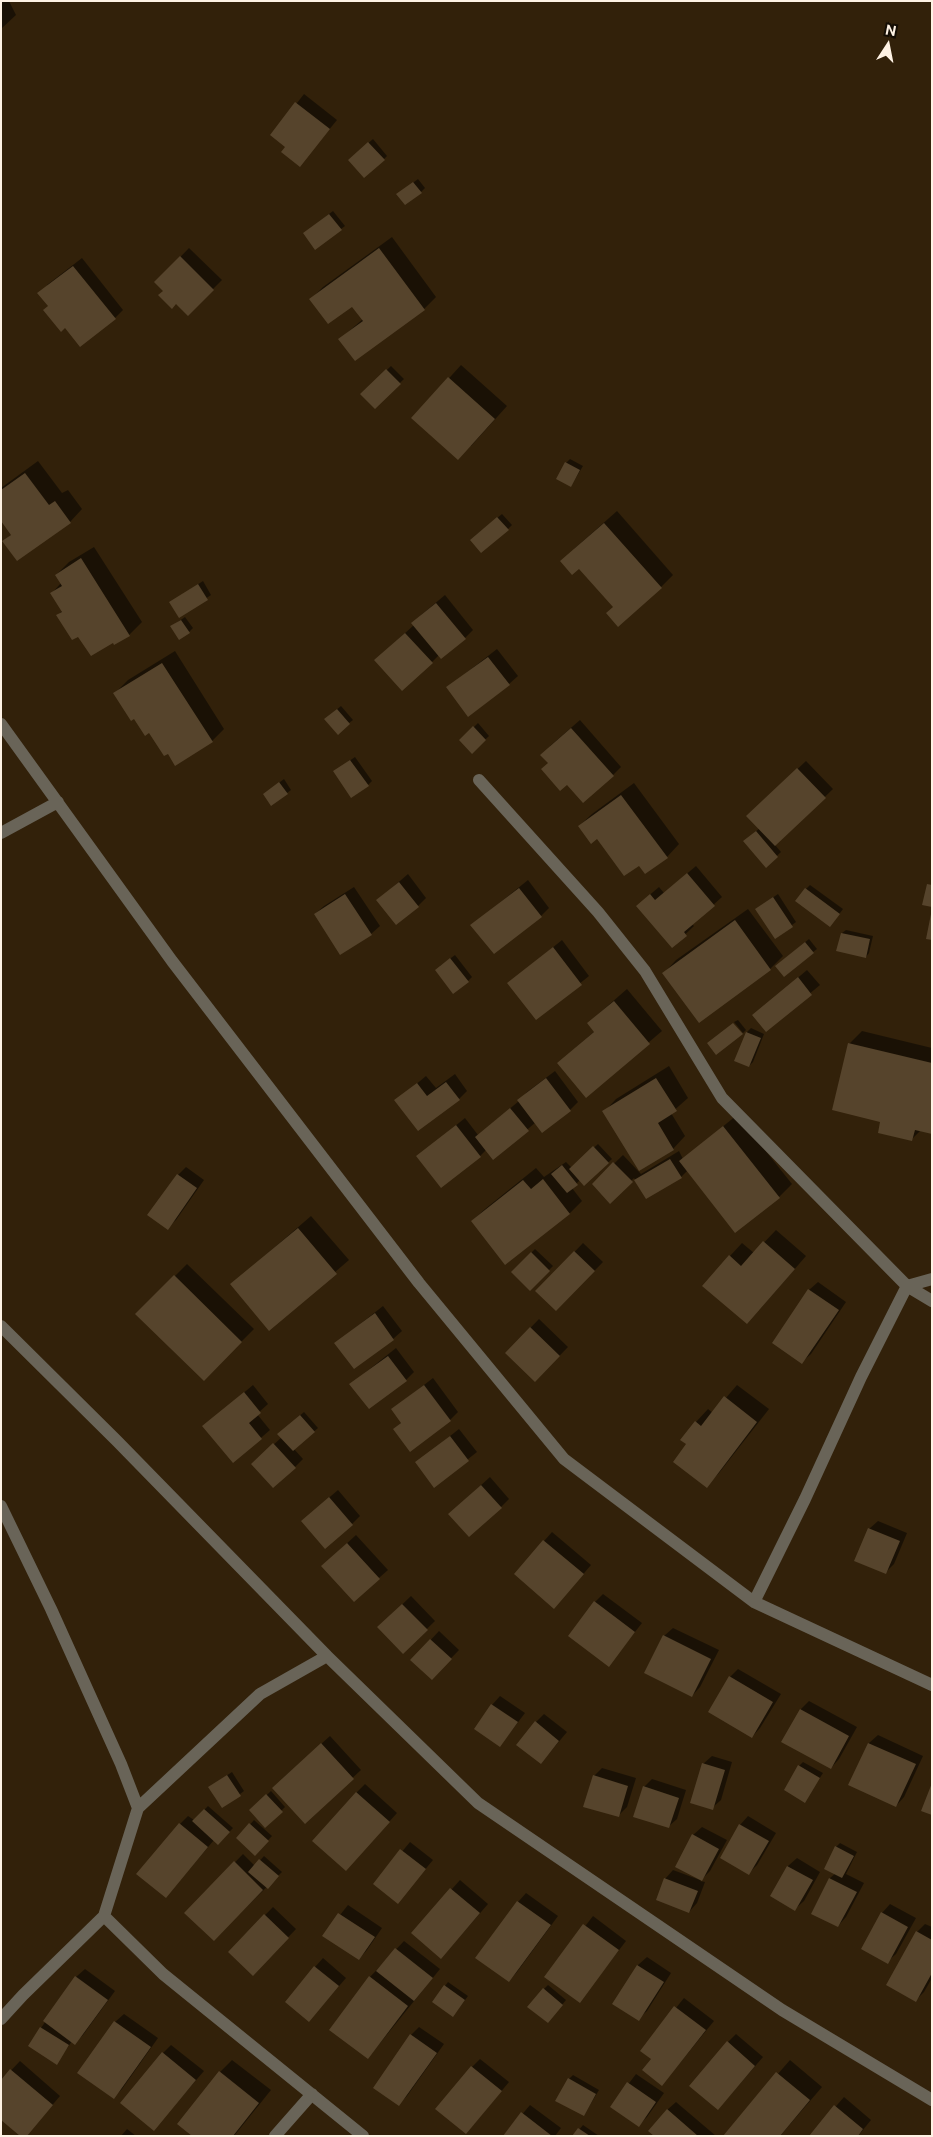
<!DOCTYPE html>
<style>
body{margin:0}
#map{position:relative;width:933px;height:2137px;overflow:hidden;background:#32210a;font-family:"Public Sans",sans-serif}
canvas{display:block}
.frame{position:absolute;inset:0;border:2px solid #fef2e4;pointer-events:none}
.north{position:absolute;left:863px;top:20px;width:50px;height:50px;-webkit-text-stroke:4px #140d04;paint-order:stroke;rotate:11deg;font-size:14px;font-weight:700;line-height:20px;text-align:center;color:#fef2e4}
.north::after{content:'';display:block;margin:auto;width:18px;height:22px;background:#fef2e4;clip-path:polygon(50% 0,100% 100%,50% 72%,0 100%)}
</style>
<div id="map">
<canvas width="933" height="2137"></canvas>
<div class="frame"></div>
<div class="north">N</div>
</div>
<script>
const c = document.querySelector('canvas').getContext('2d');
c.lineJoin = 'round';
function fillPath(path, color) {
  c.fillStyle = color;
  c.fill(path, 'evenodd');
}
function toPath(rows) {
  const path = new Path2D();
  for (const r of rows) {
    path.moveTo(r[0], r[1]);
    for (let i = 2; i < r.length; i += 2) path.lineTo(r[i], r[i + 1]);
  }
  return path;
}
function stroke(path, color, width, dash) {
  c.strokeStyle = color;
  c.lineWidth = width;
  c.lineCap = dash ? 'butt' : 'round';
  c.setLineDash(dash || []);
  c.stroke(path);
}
const shadow = toPath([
 [1,1,9,1,16,15,1,29],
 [304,94,337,120,300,165,287,147,272,135],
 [373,139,387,156,384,159,353,156],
 [418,179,425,188,421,192,402,191],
 [333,211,345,226,341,229,308,230],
 [392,237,436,297,424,309,340,339,363,319,353,305,311,299,323,287],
 [189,248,222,280,188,314,156,282],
 [82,258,123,310,115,318,49,306,47,285],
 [461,365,507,406,471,446,413,418],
 [391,366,404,379,375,407,362,394],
 [570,459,583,466,571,486,566,463],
 [38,461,62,493,68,490,82,509,70,522,4,541,12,534,1,519,1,488],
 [617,511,673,575,661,587,614,607,574,549],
 [502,514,512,525,508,529,475,536],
 [94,547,142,622,129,635,115,643,58,615,63,610,52,593,61,583,56,575,69,562],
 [203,581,211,595,179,617,171,602],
 [445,595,473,630,465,638,439,655,432,662,384,652,414,625,421,615],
 [185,617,193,628,189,632,172,626],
 [497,649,518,676,509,684,448,687],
 [175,651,224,729,212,741,168,752,115,693,128,680],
 [341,706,353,720,349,723,330,715],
 [580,720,621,767,613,775,549,763,550,746],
 [478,723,489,736,472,752,461,740],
 [355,757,372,781,368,785,339,768],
 [806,761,833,789,775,845,781,852,766,866,749,837,760,828,756,808],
 [284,779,291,790,287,793,264,794],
 [634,783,679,844,667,857,639,864,579,826,592,814],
 [696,866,722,897,692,924,694,926,672,947,646,898,659,887,664,893],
 [408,874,426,898,418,906,378,900],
 [528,880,549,908,541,916,472,925],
 [810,885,843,909,834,921,806,889],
 [354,887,380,926,371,934,341,953,315,914,324,906],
 [778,894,796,922,776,937,756,909],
 [748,909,783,956,770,969,664,973,676,960],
 [846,930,873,936,869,953,866,957,842,933],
 [809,939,817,949,813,952,781,962],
 [562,940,589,976,537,1018,509,983],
 [455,955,472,977,468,981,440,966],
 [807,970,820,985,766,1030,754,1015],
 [627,989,662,1031,586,1096,558,1063,595,1031,588,1023],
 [738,1020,746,1030,743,1033,734,1022],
 [751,1028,764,1034,753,1062,749,1066,736,1060,747,1032],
 [862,1031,932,1048,932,1132,921,1130,912,1139,882,1121,849,1044],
 [669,1066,688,1098,671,1113,685,1136,673,1149,604,1112,616,1099],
 [555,1071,578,1102,570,1110,536,1122,494,1158,487,1149,480,1156,418,1156,465,1118,478,1135,519,1101,527,1092],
 [455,1074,467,1091,459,1099,396,1101,426,1076,436,1088],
 [737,1115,792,1184,779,1197,735,1231,688,1170,681,1177,646,1198,634,1178,610,1202,593,1184,623,1155,641,1174,679,1151,683,1159],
 [598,1144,612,1159,584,1185,580,1180,572,1188,582,1201,570,1213,506,1263,472,1221,485,1209,536,1168,544,1177,566,1162,572,1168],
 [186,1167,204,1180,176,1220,167,1228,178,1175],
 [311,1216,349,1260,269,1329,232,1284],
 [776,1230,806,1256,759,1310,730,1256,742,1243,754,1253],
 [583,1243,603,1262,556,1310,537,1291],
 [535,1249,553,1266,530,1289,512,1272],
 [187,1264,254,1329,204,1379,137,1314],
 [818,1282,846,1302,811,1354,802,1362,809,1290],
 [383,1306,402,1331,393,1339,336,1343],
 [539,1319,568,1347,535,1381,506,1353],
 [396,1348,414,1372,406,1380,351,1384],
 [433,1378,458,1412,450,1420,394,1429,402,1422,393,1409],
 [253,1385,268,1404,257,1414,270,1430,233,1462,204,1426],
 [737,1385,769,1409,719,1473,706,1486,688,1444,696,1422,708,1409,713,1413],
 [304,1412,318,1428,294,1449,303,1459,295,1467,261,1456,282,1437,283,1430],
 [459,1429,477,1452,434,1486,417,1462],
 [490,1477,509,1499,501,1507,458,1506],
 [338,1490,360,1516,352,1524,311,1513],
 [878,1521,907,1533,894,1564,886,1572,869,1529],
 [552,1532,591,1565,562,1599,515,1574],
 [356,1535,388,1570,354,1600,331,1558],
 [603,1594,642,1623,609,1665,595,1602],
 [411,1596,435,1621,403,1652,387,1619],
 [673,1628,719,1650,700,1687,692,1696,664,1636],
 [439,1631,459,1650,432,1678,412,1660],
 [738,1669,781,1694,760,1728,752,1737,730,1677],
 [500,1696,525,1713,500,1746,492,1705],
 [809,1701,857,1727,839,1759,831,1768,783,1742,801,1709],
 [544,1714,567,1732,541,1763,536,1722],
 [878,1735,923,1756,904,1797,896,1806,850,1784,869,1743],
 [330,1736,361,1770,305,1822,282,1779],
 [712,1756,732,1762,721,1800,712,1808,703,1764],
 [803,1762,823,1773,805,1801,799,1766],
 [602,1768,636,1778,627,1807,619,1815,594,1776],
 [232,1772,244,1791,223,1807,214,1784],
 [652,1779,686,1790,677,1819,668,1827,644,1787],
 [365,1784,397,1813,354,1861,356,1793],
 [271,1791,285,1807,266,1826,251,1810],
 [208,1806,233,1828,218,1844,214,1840,166,1897,180,1824,188,1816,194,1820],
 [748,1816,776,1833,757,1865,749,1873,740,1825],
 [254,1820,272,1836,259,1850,238,1838],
 [702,1827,727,1840,710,1871,700,1881,705,1882,697,1903,689,1912,665,1879,673,1870,700,1880,693,1835],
 [410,1842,433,1860,398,1902,375,1884],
 [840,1843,857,1852,846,1874,864,1883,846,1917,838,1926,812,1913,830,1878,836,1873,836,1847],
 [243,1854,255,1866,264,1856,282,1872,214,1939,186,1913],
 [797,1858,820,1872,804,1901,795,1909,771,1896,788,1866],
 [460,1880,488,1904,449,1949,413,1933],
 [526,1893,558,1916,517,1972,509,1981,477,1958,518,1902],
 [890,1904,916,1918,896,1954,887,1962,882,1913],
 [348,1905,382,1928,367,1950,359,1959,324,1935],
 [273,1907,296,1929,261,1966,229,1952],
 [593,1916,626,1941,580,2001,546,1977],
 [925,1924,932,1927,932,1978,924,1992,916,2000,917,1932],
 [404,1941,440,1969,368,2058,370,1977],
 [647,1957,671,1973,647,2011,638,2019,614,2003,638,1965],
 [323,1958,346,1978,309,2021,315,1967],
 [85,1969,115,1991,83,2035,75,2043,72,2041,57,2063,41,2028,76,1977],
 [448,1982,468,1996,457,2011,445,1986],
 [548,1985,566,2000,551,2018,544,1989],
 [684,1998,714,2021,662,2085,653,2059,642,2050],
 [124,2014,158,2038,122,2089,114,2097,115,2022],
 [419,2027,444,2044,407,2096,399,2104,411,2035],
 [736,2034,763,2057,726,2100,728,2042],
 [171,2045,204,2071,154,2129,163,2053],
 [480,2059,509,2082,474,2124,472,2067],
 [232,2060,271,2090,234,2136,194,2136,220,2072],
 [790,2060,822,2087,780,2136,724,2136],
 [20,2061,60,2096,32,2129,1,2081],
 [636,2074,664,2093,647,2117,639,2125,611,2107],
 [573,2075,599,2090,584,2115,569,2079],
 [844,2097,871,2120,858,2136,810,2136],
 [676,2102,716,2136,656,2136,667,2110],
 [530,2105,561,2128,555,2136,504,2136],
 [583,2125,599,2136,574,2136],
 [127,2129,136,2136,121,2136]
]);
const building = toPath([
 [295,102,330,129,300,167,281,152,285,147,270,135],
 [368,142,385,160,364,178,348,160],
 [413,182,422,193,405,205,396,194],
 [329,214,342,230,315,250,303,233],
 [379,248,425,310,355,361,338,339,363,321,352,307,328,324,309,299],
 [180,256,214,290,188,316,176,304,172,309,158,295,163,291,154,282],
 [73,266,116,319,80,347,65,328,61,332,43,310,48,306,37,293],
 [386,369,401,384,375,409,360,394],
 [448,377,495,419,458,460,411,418],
 [565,462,580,470,571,487,556,479],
 [25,473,49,505,55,501,71,523,17,561,2,541,11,535,1,521,1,490],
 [497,517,509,530,481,553,470,540],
 [604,523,662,588,618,627,606,613,613,607,579,569,572,575,560,561],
 [81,558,130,636,114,645,113,643,91,656,78,637,72,640,56,615,62,612,50,593,62,586,55,575],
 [198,584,208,600,179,618,169,602],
 [436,603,466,639,441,659,411,623],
 [181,620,190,633,179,640,170,626],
 [405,633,433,663,402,691,374,660],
 [488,657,510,685,468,717,446,687],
 [162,663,213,742,175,766,168,754,164,756,149,733,145,736,134,719,131,721,113,693],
 [337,709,350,724,338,735,324,719],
 [473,726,486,740,472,754,459,740],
 [571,728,614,776,583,803,567,785,560,791,541,769,548,763,540,755],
 [350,760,369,786,351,798,333,771],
 [797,768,826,798,775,846,746,816],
 [279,782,288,794,271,806,263,794],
 [621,795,668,858,645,874,639,866,624,876,597,839,591,844,578,826],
 [756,831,778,857,766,868,743,841],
 [687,873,715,906,684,932,687,936,672,948,636,906,650,894,655,900],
 [399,882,419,907,396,925,376,900],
 [927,884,932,885,932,907,922,905],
 [519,888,542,917,494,954,470,925],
 [805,888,840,914,830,927,795,901],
 [345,894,372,935,340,955,314,914],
 [773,897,793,927,775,939,755,909],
 [931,914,932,914,932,940,926,939],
 [735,920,771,970,699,1023,662,973],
 [841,933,870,939,866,958,836,951],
 [805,942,814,953,784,977,775,966],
 [553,947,582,985,536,1020,507,983],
 [450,958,469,982,453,994,435,970],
 [798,977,812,995,766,1032,752,1015],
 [614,1001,650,1044,586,1098,557,1063,594,1032,587,1023],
 [733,1023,743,1034,716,1055,707,1043],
 [746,1032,761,1038,749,1067,734,1061],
 [848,1043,932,1063,932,1134,915,1130,912,1141,878,1133,880,1122,832,1110],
 [546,1078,571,1111,542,1133,517,1100],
 [656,1078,677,1111,658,1123,674,1150,639,1171,602,1111],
 [446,1082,460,1100,418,1131,394,1100,417,1083,427,1096],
 [510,1108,529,1131,493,1160,475,1137],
 [456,1125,481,1157,441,1188,416,1156],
 [723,1126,780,1198,735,1233,679,1161],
 [593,1146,609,1163,584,1186,569,1169],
 [670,1159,682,1178,646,1199,634,1180],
 [613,1162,633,1182,610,1204,592,1184],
 [562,1165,578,1185,567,1193,551,1174],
 [177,1174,197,1188,168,1230,147,1215],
 [543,1179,570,1214,505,1265,471,1221,523,1180,531,1189],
 [298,1228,337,1274,269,1331,230,1284],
 [763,1241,795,1269,747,1324,702,1286,729,1255,741,1266],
 [574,1251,595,1271,556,1311,535,1291],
 [531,1252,550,1271,530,1291,511,1272],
 [174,1275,242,1342,204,1381,135,1314],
 [808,1289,839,1310,802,1364,772,1343],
 [375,1313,394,1340,354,1369,334,1343],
 [530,1327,560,1356,535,1382,505,1353],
 [388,1356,407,1381,369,1409,349,1384],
 [424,1385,451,1421,410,1452,393,1429,401,1423,391,1409],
 [244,1392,261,1413,249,1423,262,1439,233,1463,202,1426],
 [724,1396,757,1422,707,1488,673,1462,686,1444,680,1440,695,1421,701,1426],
 [300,1415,315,1432,293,1451,277,1434],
 [450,1436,469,1461,434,1488,415,1462],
 [273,1443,296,1468,273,1488,251,1464],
 [481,1485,502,1508,469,1537,448,1514],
 [329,1497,353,1525,325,1549,301,1521],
 [868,1528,900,1541,886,1574,854,1561],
 [543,1540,584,1574,554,1609,514,1574],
 [347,1543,380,1579,354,1602,321,1566],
 [594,1601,635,1632,609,1667,568,1636],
 [402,1604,428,1630,403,1654,377,1627],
 [663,1635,711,1659,692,1697,644,1673],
 [430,1639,452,1659,432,1680,410,1660],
 [729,1676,773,1702,752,1738,708,1712],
 [491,1704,518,1722,500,1747,474,1729],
 [800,1709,849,1736,831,1769,781,1742],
 [535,1721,559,1741,541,1764,516,1745],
 [321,1743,354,1779,305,1824,272,1788],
 [868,1743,916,1764,896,1807,848,1785],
 [702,1763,725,1770,713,1810,690,1803],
 [798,1765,820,1778,805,1803,784,1790],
 [227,1775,241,1796,222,1808,208,1787],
 [593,1775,628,1786,619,1817,583,1807],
 [932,1783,932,1815,921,1811],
 [643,1786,679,1798,669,1828,633,1817],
 [356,1792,390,1822,346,1871,312,1841],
 [266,1794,283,1812,265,1828,249,1810],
 [204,1809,230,1832,218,1845,192,1821],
 [179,1823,208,1847,166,1898,136,1874],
 [249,1823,269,1841,255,1856,236,1838],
 [739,1824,769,1841,749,1875,720,1858],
 [692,1834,719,1849,702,1881,675,1867],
 [835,1846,854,1856,842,1878,824,1869],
 [400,1849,426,1869,398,1904,373,1884],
 [259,1859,279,1876,268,1889,248,1872],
 [234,1861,263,1890,214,1941,184,1913],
 [787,1866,813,1880,795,1911,770,1896],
 [664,1878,698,1891,689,1913,656,1900],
 [829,1878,857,1892,838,1927,811,1914],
 [450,1888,480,1913,441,1959,411,1933],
 [517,1901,551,1925,509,1982,475,1958],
 [881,1912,908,1927,888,1964,861,1949],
 [338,1913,375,1937,359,1960,322,1936],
 [264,1914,289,1938,253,1976,228,1952],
 [583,1924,619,1950,580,2003,544,1977],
 [916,1931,932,1940,932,1973,916,2002,886,1985],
 [395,1948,433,1978,414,2001,376,1971],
 [637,1965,664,1982,639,2021,612,2004],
 [314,1966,339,1986,309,2022,285,2002],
 [75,1976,108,2000,75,2045,43,2021],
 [369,1976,408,2006,368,2059,329,2030],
 [444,1985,465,2000,453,2017,432,2002],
 [543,1988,563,2005,548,2023,527,2007],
 [674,2006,706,2030,662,2086,642,2070,651,2059,640,2051],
 [114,2021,151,2047,114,2099,77,2073],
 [40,2027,69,2045,57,2065,28,2046],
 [410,2034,437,2053,399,2106,373,2088],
 [727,2041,755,2066,718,2110,689,2086],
 [162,2052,196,2080,154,2131,120,2103],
 [471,2066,502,2091,466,2134,435,2109],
 [10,2069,53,2105,27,2136,20,2136,1,2120,1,2080],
 [219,2071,259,2103,233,2136,192,2136,177,2124],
 [776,2072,810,2100,780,2136,723,2136],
 [568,2078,596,2094,584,2116,555,2101],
 [627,2082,656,2102,639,2127,610,2107],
 [834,2105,863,2129,858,2136,809,2136],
 [667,2109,698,2136,654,2136,648,2131],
 [521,2112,552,2136,503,2136],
 [578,2128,590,2136,572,2136]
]);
const minor = toPath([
 [1,724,172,961,419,1283,564,1459,754,1602,932,1685],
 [479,780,598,912,645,971,722,1098,907,1286,932,1301],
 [1,833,58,802],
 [1,1326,117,1441,327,1656,478,1803,782,2010,932,2100],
 [1,1506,51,1609,121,1764,138,1808,104,1916,23,1995,1,2019],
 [754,1602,805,1499,861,1377,907,1286,932,1279],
 [138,1808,260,1694,327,1656],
 [104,1916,163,1974,363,2136],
 [275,2136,312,2094]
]);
fillPath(shadow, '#0007');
fillPath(building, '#56442c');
stroke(minor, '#696458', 12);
</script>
